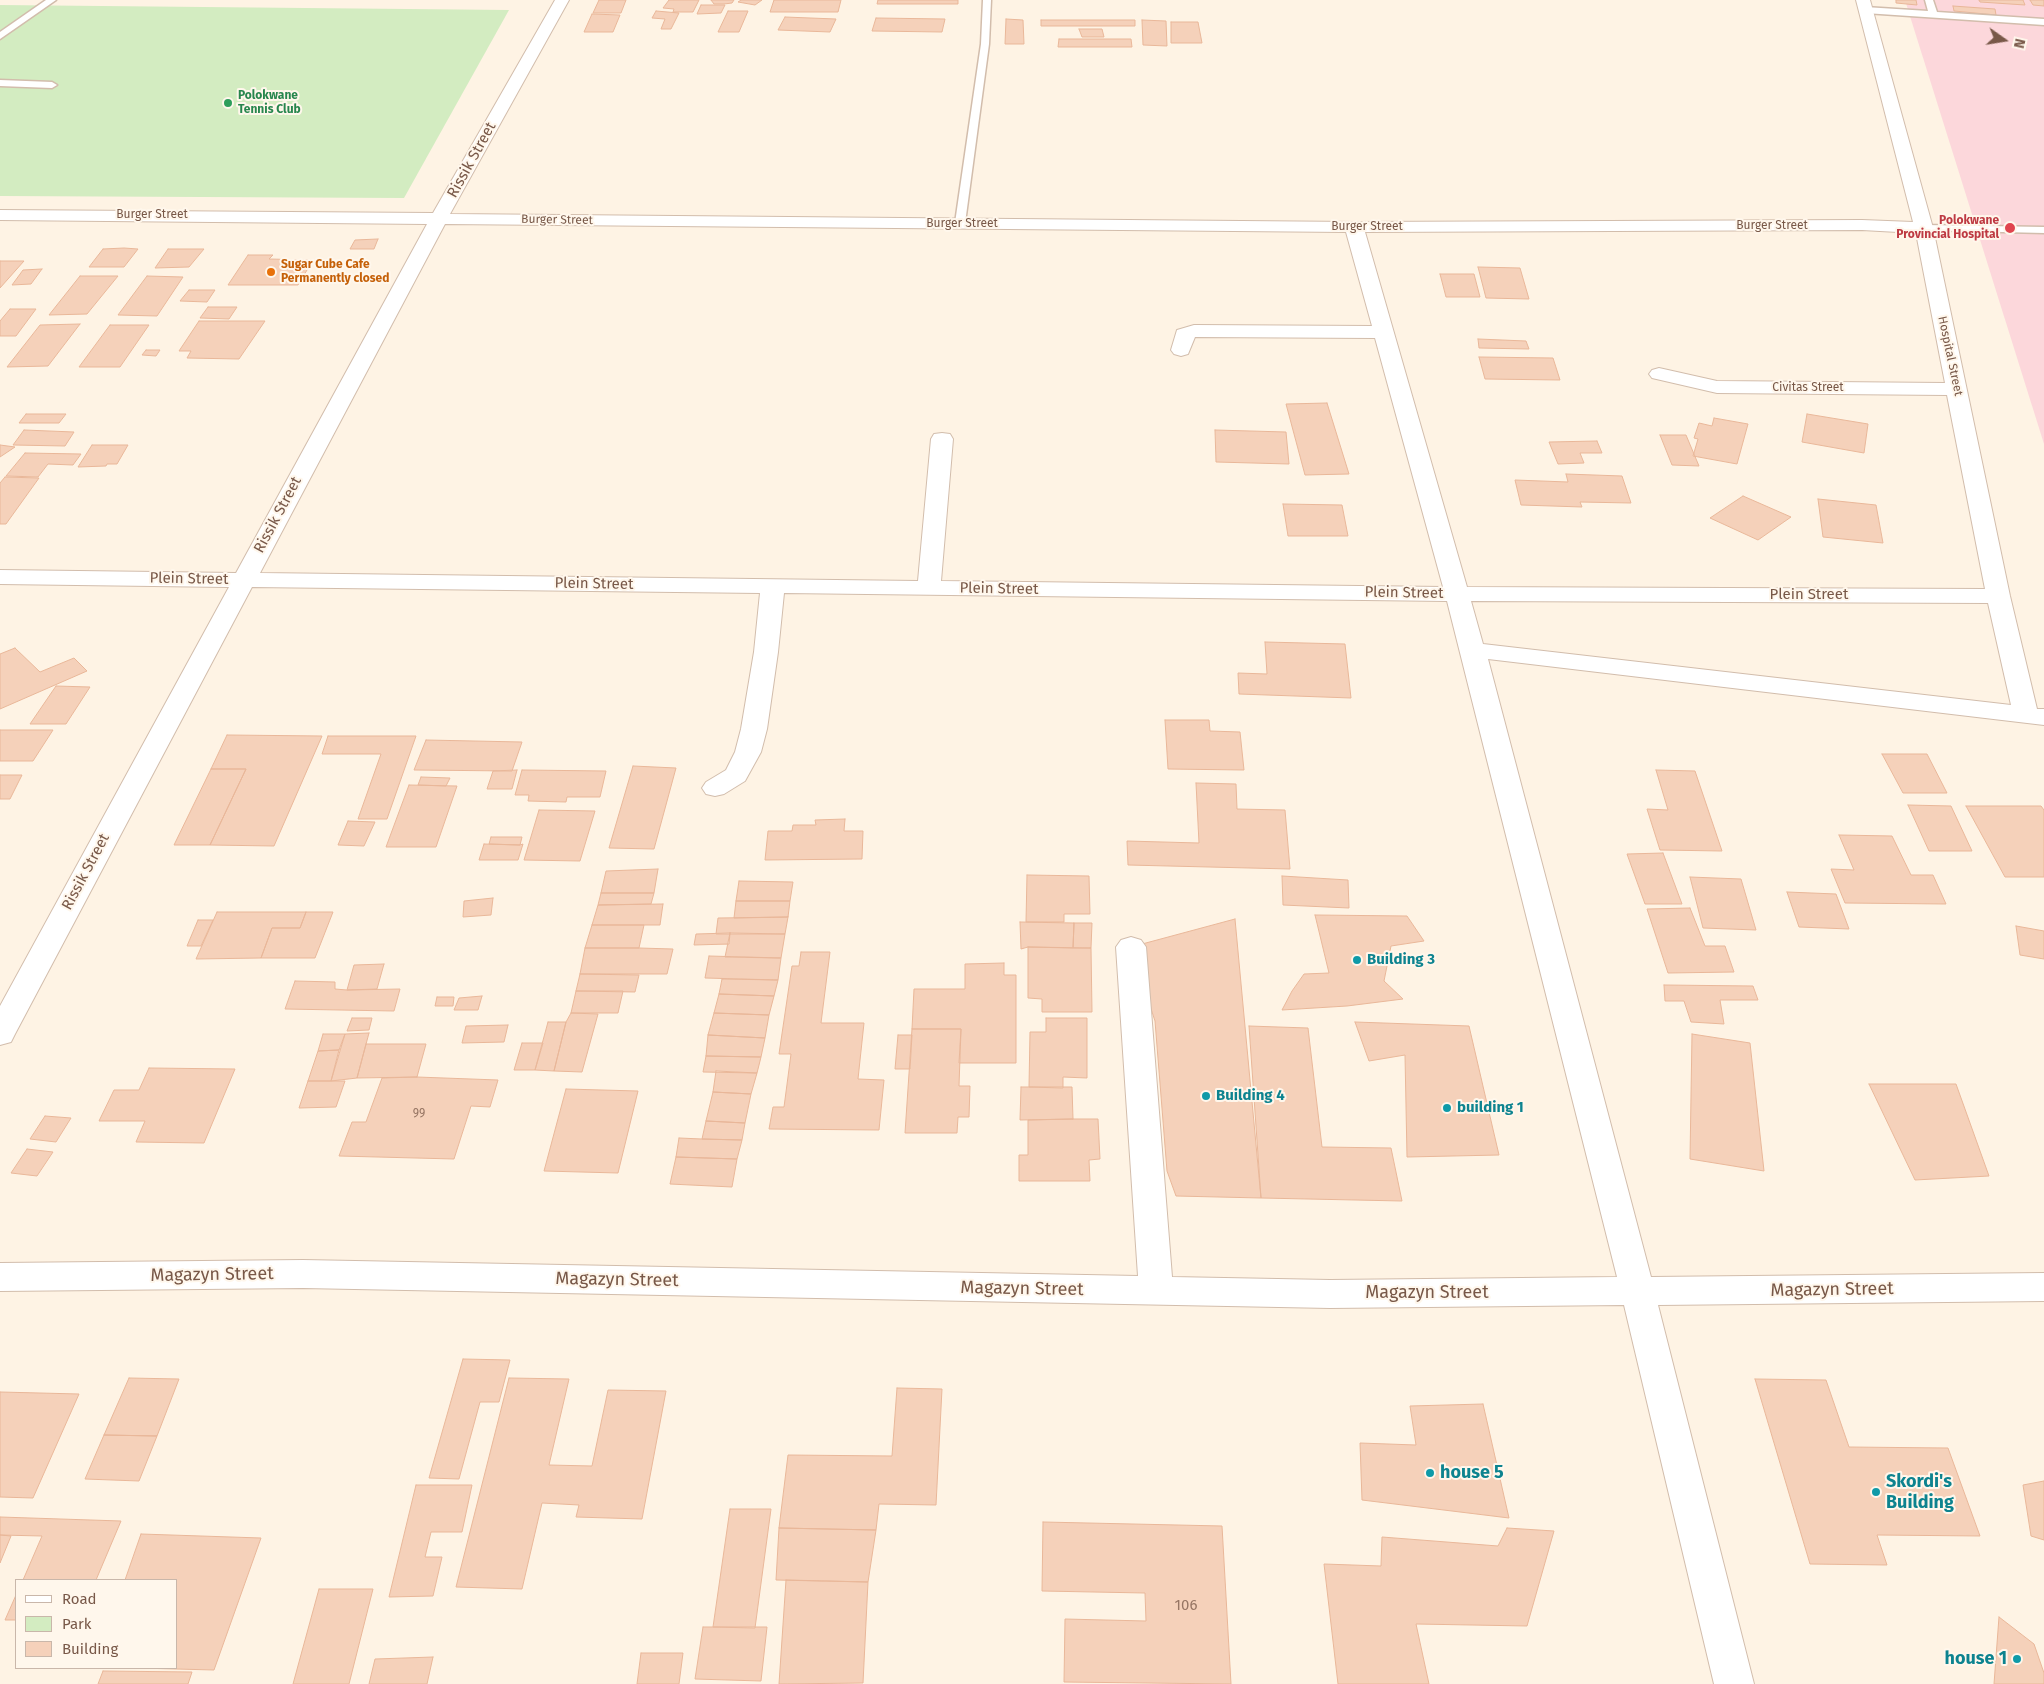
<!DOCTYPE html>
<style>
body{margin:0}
#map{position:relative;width:2044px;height:1684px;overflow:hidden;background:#fef3e4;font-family:"Fira Sans",sans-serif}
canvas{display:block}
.legend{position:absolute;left:15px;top:1579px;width:162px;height:90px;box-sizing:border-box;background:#fff7ec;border:1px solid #c9b7aa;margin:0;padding:6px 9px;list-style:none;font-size:15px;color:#785848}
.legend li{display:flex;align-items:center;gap:10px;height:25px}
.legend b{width:25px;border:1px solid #c9b7aa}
.north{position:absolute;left:1979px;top:15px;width:50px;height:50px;-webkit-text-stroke:4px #fff7ec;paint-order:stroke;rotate:103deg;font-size:14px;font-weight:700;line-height:20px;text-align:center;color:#785848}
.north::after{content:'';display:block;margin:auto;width:18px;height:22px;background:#785848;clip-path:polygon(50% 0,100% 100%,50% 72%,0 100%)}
</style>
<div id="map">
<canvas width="2044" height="1684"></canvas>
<ul class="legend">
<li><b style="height:6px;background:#fff"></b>Road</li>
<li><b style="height:14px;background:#d3ecc1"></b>Park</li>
<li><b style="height:14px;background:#f5d1ba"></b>Building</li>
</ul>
<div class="north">N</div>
</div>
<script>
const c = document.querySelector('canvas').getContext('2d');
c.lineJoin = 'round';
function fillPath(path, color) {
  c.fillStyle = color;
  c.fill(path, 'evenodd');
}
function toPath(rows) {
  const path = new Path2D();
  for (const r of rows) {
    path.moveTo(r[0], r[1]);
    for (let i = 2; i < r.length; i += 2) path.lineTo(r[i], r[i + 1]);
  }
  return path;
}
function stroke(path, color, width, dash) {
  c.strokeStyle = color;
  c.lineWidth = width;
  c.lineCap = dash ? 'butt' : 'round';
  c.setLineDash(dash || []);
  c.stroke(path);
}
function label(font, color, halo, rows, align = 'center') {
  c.font = font + ' "Fira Sans",sans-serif';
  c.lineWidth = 4;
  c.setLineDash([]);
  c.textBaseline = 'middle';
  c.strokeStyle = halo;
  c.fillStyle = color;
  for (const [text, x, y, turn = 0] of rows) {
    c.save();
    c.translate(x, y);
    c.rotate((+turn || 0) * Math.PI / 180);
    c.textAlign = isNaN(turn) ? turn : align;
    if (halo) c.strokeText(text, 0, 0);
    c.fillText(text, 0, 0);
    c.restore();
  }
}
const medical = toPath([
 [1905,0,2044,0,2044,444,1909,13]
]);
const green = toPath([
 [0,5,509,10,404,198,0,196]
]);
const building = toPath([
 [599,0,626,0,621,13,593,13,599,0],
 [669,0,699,0,693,12,673,12,674,9,663,8,669,0],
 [711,0,734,0,732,3,724,4,714,4,711,0],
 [741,0,762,0,755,5,738,2,741,0],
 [774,0,841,0,838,12,770,12,774,0],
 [878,0,958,0,958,4,877,4,878,0],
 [1896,0,1916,0,1917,5,1896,3,1896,0],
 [1979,0,2023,0,2025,5,1980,2,1979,0],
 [2030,0,2044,0,2044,6,2033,5,2030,0],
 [701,5,725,5,721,13,697,14,701,5],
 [1953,6,1995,9,1996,15,1954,11,1953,6],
 [656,11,679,13,671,29,661,29,665,19,652,18,656,11],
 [728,11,748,11,739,32,718,32,728,11],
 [592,14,620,15,613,32,584,32,592,14],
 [785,17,836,19,830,32,778,30,785,17],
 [876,18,945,19,942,32,872,31,876,18],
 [1006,19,1023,20,1024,44,1005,44,1006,19],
 [1041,20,1135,20,1135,26,1041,26,1041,20],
 [1142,20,1166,21,1167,46,1143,45,1142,20],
 [1171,22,1198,22,1202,43,1171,43,1171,22],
 [1079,29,1102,29,1104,37,1082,37,1079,29],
 [1059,39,1131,39,1132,47,1058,47,1059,39],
 [378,239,374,249,350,249,355,240,378,239],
 [103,249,124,248,138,249,124,267,89,267,103,249],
 [168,249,204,249,189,267,155,268,168,249],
 [248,255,273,255,269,259,313,260,298,285,228,285,248,255],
 [0,261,24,261,0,288,0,261],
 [1478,267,1520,268,1529,299,1486,298,1478,267],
 [42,269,31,284,12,285,23,270,42,269],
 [1440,274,1474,274,1480,297,1446,297,1440,274],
 [80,276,118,276,87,314,49,315,80,276],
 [147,276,183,277,157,316,118,315,147,276],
 [189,290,215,290,207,302,180,301,189,290],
 [208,307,237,307,229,319,200,318,208,307],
 [10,309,36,309,16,336,0,336,0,321,10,309],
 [199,321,265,321,239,359,187,358,191,351,179,351,199,321],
 [80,324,48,366,7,367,40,325,80,324],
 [110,325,149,325,120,367,79,367,110,325],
 [1478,339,1526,341,1529,349,1479,348,1478,339],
 [146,350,160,350,156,356,142,355,146,350],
 [1479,357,1553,358,1560,380,1485,379,1479,357],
 [1327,403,1349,474,1305,475,1286,404,1327,403],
 [26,414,66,414,59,423,19,423,26,414],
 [1807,414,1868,424,1864,453,1802,442,1807,414],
 [1714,418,1748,424,1737,464,1693,456,1698,439,1694,438,1699,423,1712,426,1714,418],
 [24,430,74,432,65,446,13,445,24,430],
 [1215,430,1286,432,1289,464,1216,462,1215,430],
 [1660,435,1686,435,1699,466,1672,465,1660,435],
 [1597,441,1602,453,1580,453,1584,463,1558,464,1549,442,1597,441],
 [0,445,15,447,0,457,0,445],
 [92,445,128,445,117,464,107,464,106,466,78,467,92,445],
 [25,453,81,454,73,465,48,464,38,477,6,476,25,453],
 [1566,474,1622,476,1631,503,1580,502,1582,507,1521,505,1515,480,1568,482,1566,474],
 [5,477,39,478,6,524,0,524,0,483,5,477],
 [1743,496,1791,517,1758,540,1710,518,1743,496],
 [1818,499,1876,505,1883,543,1823,537,1818,499],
 [1283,504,1342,505,1348,536,1288,536,1283,504],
 [1265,642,1345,644,1351,698,1239,694,1238,673,1267,674,1265,642],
 [15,648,40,672,74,658,87,671,0,709,0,654,15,648],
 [56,686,90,687,66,724,30,724,56,686],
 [1165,720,1209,720,1210,731,1240,732,1244,770,1168,769,1165,720],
 [0,730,53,730,33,761,0,761,0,730],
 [227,735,322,736,274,846,210,845,246,769,211,769,227,735],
 [328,736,416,736,387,819,358,819,381,754,322,754,328,736],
 [426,740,522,742,512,771,414,770,426,740],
 [1882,754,1927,754,1947,793,1903,793,1882,754],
 [633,766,676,768,654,849,609,848,633,766],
 [211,769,246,769,210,845,174,845,211,769],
 [517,770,512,789,487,789,493,771,517,770],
 [522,770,606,771,600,797,567,797,566,802,528,801,529,795,515,795,522,770],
 [1656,770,1695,771,1722,851,1660,850,1647,809,1668,810,1656,770],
 [0,775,22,775,10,799,0,799,0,775],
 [421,777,450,778,446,786,418,785,421,777],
 [1196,783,1236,784,1237,809,1285,810,1290,869,1128,865,1127,841,1199,843,1196,783],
 [409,785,457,786,436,847,386,847,409,785],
 [1908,805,1951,806,1972,851,1929,851,1908,805],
 [1966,806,2041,806,2044,810,2044,877,2005,877,1966,806],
 [539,810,595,811,580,861,524,860,539,810],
 [845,819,844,831,863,831,862,859,765,860,768,831,792,831,793,825,816,825,815,820,845,819],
 [348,821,375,822,364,846,338,845,348,821],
 [1839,835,1892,836,1911,875,1933,875,1946,904,1845,903,1831,869,1854,870,1839,835],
 [491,837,522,837,520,845,489,844,491,837],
 [484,844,520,845,523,844,518,860,479,860,484,844],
 [1663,853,1682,904,1645,904,1627,854,1663,853],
 [658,869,654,893,601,893,606,871,658,869],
 [1027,875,1089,876,1090,914,1064,914,1064,922,1026,922,1027,875],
 [1282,876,1348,880,1349,908,1283,905,1282,876],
 [1690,877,1741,879,1756,930,1703,928,1690,877],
 [739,881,793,882,790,901,736,901,739,881],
 [1787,892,1836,894,1849,929,1799,927,1787,892],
 [601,893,654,893,651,904,598,905,601,893],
 [493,898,491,915,463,917,464,901,493,898],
 [736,901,790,901,788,917,734,918,736,901],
 [663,904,660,925,592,925,598,905,663,904],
 [1690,908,1705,946,1725,946,1734,972,1668,973,1647,909,1690,908],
 [217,912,306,912,300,928,272,928,261,958,196,959,217,912],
 [306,912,333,912,315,958,261,958,272,928,300,928,306,912],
 [1315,915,1407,916,1424,941,1391,946,1384,981,1403,999,1347,1006,1282,1010,1292,991,1304,974,1329,973,1315,915],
 [788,917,785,934,716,934,718,918,788,917],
 [1235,919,1261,1198,1176,1196,1167,1171,1155,1021,1131,947,1235,919],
 [198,920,213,920,201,946,187,946,198,920],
 [1020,922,1074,923,1073,948,1028,947,1021,949,1020,922],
 [1074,923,1092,923,1091,948,1073,948,1074,923],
 [592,925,644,925,639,948,585,948,592,925],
 [2016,926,2044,931,2044,959,2020,955,2016,926],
 [730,933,785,934,781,958,725,957,730,933],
 [730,933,729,944,694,945,696,934,730,933],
 [1028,947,1091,948,1092,1012,1042,1012,1042,999,1028,998,1028,947],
 [585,948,639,948,673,949,667,974,580,974,585,948],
 [801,952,830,952,821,1023,864,1023,858,1079,884,1080,879,1130,769,1129,773,1107,784,1107,791,1054,779,1054,792,966,799,966,801,952],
 [709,956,781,958,778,980,705,978,709,956],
 [1004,963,1004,975,1016,975,1016,1063,959,1063,961,1029,912,1029,914,989,965,989,965,964,1004,963],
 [384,964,377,989,347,990,354,965,384,964],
 [580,974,639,975,635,992,576,991,580,974],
 [722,979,778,980,774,996,719,994,722,979],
 [295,981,335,982,335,989,347,990,400,989,394,1011,285,1009,295,981],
 [1664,985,1753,986,1758,1000,1720,1000,1724,1024,1691,1022,1684,1001,1665,1001,1664,985],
 [576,991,623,991,618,1013,571,1013,576,991],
 [719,994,774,996,769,1015,714,1013,719,994],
 [482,996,478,1010,454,1010,459,998,482,996],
 [437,997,454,997,453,1006,435,1006,437,997],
 [571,1013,598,1014,582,1072,554,1071,566,1022,571,1013],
 [714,1013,769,1015,765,1038,708,1035,714,1013],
 [352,1018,372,1018,369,1030,347,1031,352,1018],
 [1046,1018,1087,1018,1087,1078,1063,1077,1063,1088,1029,1087,1030,1032,1046,1032,1046,1018],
 [548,1022,566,1022,554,1071,535,1070,548,1022],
 [1355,1022,1469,1026,1499,1155,1407,1157,1405,1055,1369,1061,1355,1022],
 [508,1025,504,1042,462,1043,466,1026,508,1025],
 [1249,1026,1308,1028,1322,1147,1391,1148,1402,1201,1261,1198,1249,1026],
 [912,1029,961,1029,959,1086,970,1086,969,1117,958,1117,957,1133,905,1133,912,1029],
 [369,1033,357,1078,331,1081,345,1034,369,1033],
 [323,1034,345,1034,339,1050,318,1051,323,1034],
 [1692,1034,1750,1043,1764,1171,1690,1159,1692,1034],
 [708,1035,765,1038,761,1057,706,1056,708,1035],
 [898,1035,912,1035,910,1069,895,1069,898,1035],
 [522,1043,543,1043,535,1070,514,1070,522,1043],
 [366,1044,426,1044,417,1077,357,1078,366,1044],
 [339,1050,331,1081,308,1081,318,1051,339,1050],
 [706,1056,761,1057,757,1073,703,1072,706,1056],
 [149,1068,235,1069,204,1143,136,1142,145,1121,99,1121,114,1090,139,1090,149,1068],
 [716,1071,757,1073,751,1094,713,1092,716,1071],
 [417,1077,498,1080,490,1107,471,1106,454,1159,339,1156,352,1122,366,1122,382,1078,417,1077],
 [308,1081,345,1081,336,1107,299,1108,308,1081],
 [1869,1084,1956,1084,1989,1176,1915,1180,1869,1084],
 [1021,1087,1072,1087,1073,1119,1020,1120,1021,1087],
 [566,1089,638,1091,618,1173,544,1171,566,1089],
 [713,1092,751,1094,745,1123,706,1121,713,1092],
 [45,1116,71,1118,56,1142,30,1139,45,1116],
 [1073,1119,1098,1119,1100,1159,1089,1160,1090,1181,1019,1181,1019,1155,1028,1155,1028,1120,1073,1119],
 [706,1121,745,1123,742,1140,702,1139,706,1121],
 [679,1138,702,1139,742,1140,737,1159,676,1157,679,1138],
 [27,1149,53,1152,37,1176,11,1173,27,1149],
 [676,1157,737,1159,732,1187,670,1184,676,1157],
 [463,1359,510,1360,499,1402,480,1402,459,1479,429,1478,463,1359],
 [129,1378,179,1379,157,1436,104,1435,129,1378],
 [509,1378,569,1379,549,1465,592,1466,608,1390,666,1391,642,1519,576,1517,579,1505,542,1503,522,1589,456,1587,509,1378],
 [1755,1379,1826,1380,1849,1447,1948,1448,1980,1536,1877,1535,1887,1565,1810,1564,1755,1379],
 [897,1388,942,1389,936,1505,879,1504,876,1530,779,1528,788,1455,892,1456,897,1388],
 [0,1392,79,1394,33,1498,0,1497,0,1392],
 [1483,1404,1509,1518,1362,1500,1360,1443,1416,1445,1410,1406,1483,1404],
 [104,1435,157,1436,139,1481,85,1479,104,1435],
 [2044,1481,2044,1540,2031,1536,2023,1485,2044,1481],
 [416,1485,472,1485,462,1532,431,1532,425,1557,442,1557,433,1596,389,1597,416,1485],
 [730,1509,771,1509,755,1628,713,1627,730,1509],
 [0,1517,121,1521,96,1580,23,1580,42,1536,0,1535,0,1517],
 [1043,1522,1222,1526,1231,1684,1064,1682,1065,1619,1146,1621,1145,1593,1042,1591,1043,1522],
 [779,1528,876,1530,868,1582,776,1580,779,1528],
 [1507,1528,1554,1531,1527,1626,1416,1624,1429,1684,1338,1684,1324,1564,1381,1566,1382,1537,1498,1546,1507,1528],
 [141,1534,261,1538,214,1670,138,1668,176,1668,176,1580,125,1580,141,1534],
 [0,1535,11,1536,0,1563,0,1535],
 [786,1580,868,1582,863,1683,779,1684,786,1580],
 [319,1589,373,1589,349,1684,293,1684,319,1589],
 [16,1595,16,1620,5,1620,16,1595],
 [1999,1617,2034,1644,2044,1673,2044,1684,1994,1684,1999,1617],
 [703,1627,767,1627,761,1681,695,1679,703,1627],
 [641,1653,683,1653,679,1684,637,1684,641,1653],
 [433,1657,427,1684,369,1684,375,1659,433,1657],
 [103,1671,192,1672,188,1684,98,1684,103,1671]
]);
const lane = toPath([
 [46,0,56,0,0,39,0,32,46,0],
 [983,0,991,0,989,44,965,223,960,226,955,223,981,44,983,0],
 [1925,0,1933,0,1937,12,2044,19,2044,25,1865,13,1861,10,1865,7,1928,11,1925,0],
 [0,80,52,82,57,85,52,88,0,86,0,80],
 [1924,225,2044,227,2044,233,1920,230,1920,226,1924,225]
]);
const street = toPath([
 [555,0,569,0,450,214,1354,222,1862,220,1913,222,1856,0,1870,0,1933,228,2010,596,2037,709,2044,709,2044,725,1488,659,1651,1277,2044,1273,2044,1301,1658,1305,1754,1684,1714,1684,1624,1305,1330,1308,303,1288,0,1291,0,1263,303,1260,1138,1276,1116,947,1121,940,1131,937,1141,940,1146,947,1172,1277,1330,1280,1617,1277,1447,601,784,593,778,652,767,729,761,752,745,781,724,794,715,796,706,794,702,788,706,782,726,770,735,752,741,729,754,652,760,593,252,587,15,1034,11,1042,0,1045,0,1006,229,587,0,584,0,570,236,573,427,224,0,220,0,210,433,213,555,0],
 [445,224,1346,232,1372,326,1194,325,1177,330,1171,350,1174,354,1181,356,1188,354,1195,337,1375,338,1443,587,941,581,953,439,950,434,942,433,934,434,931,439,918,581,260,573,445,224],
 [1862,230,1916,233,1945,383,1717,381,1659,368,1652,370,1649,374,1652,378,1717,393,1947,395,1985,589,1467,587,1365,232,1862,230],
 [1471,601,1988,603,2011,705,1483,644,1471,601]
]);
const markers = [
 [228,103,5,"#2e9e5b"],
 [2010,228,6,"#e0444e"],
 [271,272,5,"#e8710a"],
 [1357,960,5,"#0f9aa8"],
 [1206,1096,5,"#0f9aa8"],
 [1447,1108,5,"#0f9aa8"],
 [1430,1473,5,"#0f9aa8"],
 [1876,1492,5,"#0f9aa8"],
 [2017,1659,5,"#0f9aa8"]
];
const farLeisurenames = [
 ["Polokwane",238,96],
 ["Tennis Club",238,110]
];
const farStreetnames = [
 ["Burger Street",152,215],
 ["Burger Street",557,220,1],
 ["Burger Street",962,224],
 ["Burger Street",1772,226],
 ["Burger Street",1367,227],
 ["Hospital Street",1950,356,78],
 ["Civitas Street",1808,388]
];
const farHealthnames = [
 ["Polokwane",1999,221],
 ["Provincial Hospital",1999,235]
];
const farFoodnames = [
 ["Sugar Cube Cafe",281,265],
 ["Permanently closed",281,279]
];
const numberNames = [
 ["99",419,1114]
];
const streetNames = [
 ["Rissik Street",472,160,-61],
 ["Rissik Street",278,515,-62],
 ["Plein Street",189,579,1],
 ["Plein Street",594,584,1],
 ["Plein Street",999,589,1],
 ["Plein Street",1404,593,1],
 ["Plein Street",1809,595],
 ["Rissik Street",86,872,-62]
];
const cultureNames = [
 ["Building 3",1367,960],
 ["Building 4",1216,1096],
 ["building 1",1457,1108]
];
const nearNumbernames = [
 ["106",1186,1606]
];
const nearStreetnames = [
 ["Magazyn Street",212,1275,-1],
 ["Magazyn Street",617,1280,1],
 ["Magazyn Street",1022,1289,1],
 ["Magazyn Street",1832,1290,-1],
 ["Magazyn Street",1427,1293]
];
const nearCulturenames = [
 ["house 5",1440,1473],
 ["Skordi's",1886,1482],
 ["Building",1886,1503],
 ["house 1",2007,1659,"right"]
];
fillPath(medical, '#fcd7db');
fillPath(green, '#d3ecc1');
fillPath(building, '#f5d1ba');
stroke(building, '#e9b799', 1);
stroke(lane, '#d2bdac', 3);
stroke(street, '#d2bdac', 2);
fillPath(lane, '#fff');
fillPath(street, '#fff');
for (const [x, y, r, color] of markers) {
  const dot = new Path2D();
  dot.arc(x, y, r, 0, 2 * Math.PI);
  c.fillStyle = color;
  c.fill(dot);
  stroke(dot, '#fff7ec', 2);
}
label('bold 12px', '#27864d', '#fff7ec', farLeisurenames, 'left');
label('12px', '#785848', '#fff7ec', farStreetnames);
label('bold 12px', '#be3a42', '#fff7ec', farHealthnames, 'right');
label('bold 12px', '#c56008', '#fff7ec', farFoodnames, 'left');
label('12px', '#977664', null, numberNames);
label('15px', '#785848', '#fff7ec', streetNames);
label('bold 15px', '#0d838f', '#fff7ec', cultureNames, 'left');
label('15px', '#977664', null, nearNumbernames);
label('18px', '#785848', '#fff7ec', nearStreetnames);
label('bold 18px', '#0d838f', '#fff7ec', nearCulturenames, 'left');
</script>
